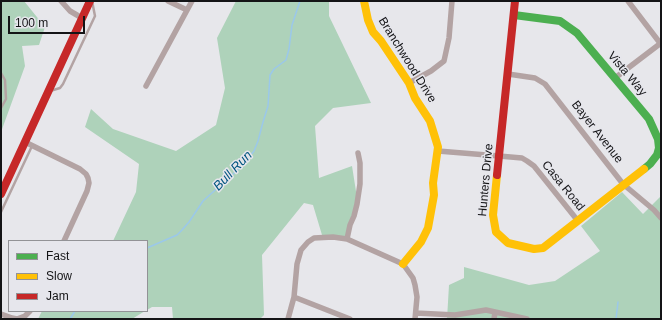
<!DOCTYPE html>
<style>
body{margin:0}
#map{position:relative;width:662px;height:320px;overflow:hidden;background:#e7e7eb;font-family:Arial,sans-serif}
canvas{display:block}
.frame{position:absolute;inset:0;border:2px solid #141416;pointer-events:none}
.legend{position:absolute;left:8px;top:240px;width:140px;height:72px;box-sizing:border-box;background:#e6e6ec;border:1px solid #929296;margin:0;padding:5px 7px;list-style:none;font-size:12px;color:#141416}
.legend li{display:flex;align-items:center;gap:8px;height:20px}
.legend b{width:20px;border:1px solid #929296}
.scale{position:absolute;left:8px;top:16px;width:77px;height:18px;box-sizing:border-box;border:2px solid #141416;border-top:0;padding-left:5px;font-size:12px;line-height:14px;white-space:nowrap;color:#141416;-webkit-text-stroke:3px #e6e6ec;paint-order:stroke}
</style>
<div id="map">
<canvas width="662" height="320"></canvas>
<div class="frame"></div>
<ul class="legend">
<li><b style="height:5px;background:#4caf50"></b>Fast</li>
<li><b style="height:5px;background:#ffc107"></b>Slow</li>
<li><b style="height:5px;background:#c62828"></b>Jam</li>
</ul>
<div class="scale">100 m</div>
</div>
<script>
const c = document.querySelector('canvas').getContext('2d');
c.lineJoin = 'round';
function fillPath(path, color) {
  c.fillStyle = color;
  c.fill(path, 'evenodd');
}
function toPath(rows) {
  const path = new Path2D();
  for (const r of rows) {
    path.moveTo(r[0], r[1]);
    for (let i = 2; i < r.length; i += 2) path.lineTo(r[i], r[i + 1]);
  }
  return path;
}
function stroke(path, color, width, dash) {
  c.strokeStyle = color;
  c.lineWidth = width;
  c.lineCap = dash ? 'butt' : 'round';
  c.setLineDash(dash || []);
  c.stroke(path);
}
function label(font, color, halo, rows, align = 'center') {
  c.font = font + ' Arial,sans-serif';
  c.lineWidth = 3;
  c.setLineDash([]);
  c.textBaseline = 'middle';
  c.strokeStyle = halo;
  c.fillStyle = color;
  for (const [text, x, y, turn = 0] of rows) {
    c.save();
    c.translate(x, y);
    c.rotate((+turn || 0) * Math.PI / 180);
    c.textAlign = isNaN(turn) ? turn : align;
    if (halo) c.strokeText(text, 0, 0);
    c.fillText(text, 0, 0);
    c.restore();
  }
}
const forest = toPath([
 [1,1,24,1,45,27,39,45,22,46,25,66,1,132],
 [236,1,329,1,329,16,371,103,333,108,315,126,319,178,352,166,358,204,347,238,322,235,313,205,304,203,262,255,264,315,260,319,173,319,172,307,152,307,147,310,147,241,113,241,136,192,139,164,85,127,91,109,113,129,176,151,216,125,225,88,217,38],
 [622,192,643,214,661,196,661,319,447,319,449,285,464,278,464,267,529,285,555,281,600,251,581,226],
 [42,311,145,311,132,319,38,319]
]);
const stream = toPath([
 [147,248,177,235,182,230,189,222,203,201,242,166,254,151,258,141,263,122,268,106,270,75,274,69,286,60,289,49,292,25,300,1],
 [70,319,75,311],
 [616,319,618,302]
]);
const lane = toPath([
 [1,73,5,80,6,99,1,108],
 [50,91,60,88,63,84,95,16,92,1],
 [1,212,32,146]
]);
const street = toPath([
 [61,1,70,11,82,18],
 [168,1,187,10],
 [628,1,660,43],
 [508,74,535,78,545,84,623,184,654,210,661,218],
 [615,78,661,43],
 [409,83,431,71,444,61,449,38,452,1],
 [146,86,192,1],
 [25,142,80,169,86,174,88,178,89,183,87,191,64,241],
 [438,151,499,156,522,158,527,161,534,166,578,221],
 [347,239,350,225,354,216,357,204,360,184,360,163,358,153],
 [294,297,350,319],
 [416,313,455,315,486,310,527,319],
 [1,314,12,318,17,319,25,316,30,311],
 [288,319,294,297,297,264,301,250,308,242,314,238,333,237,347,239,403,264,413,278,415,285,417,297,415,319],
 [494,319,495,312]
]);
const fast = toPath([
 [514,15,560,21,577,33,649,119,658,139,659,148,657,155,650,164,644,169]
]);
const slow = toPath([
 [364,1,368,20,373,32,381,41,409,83,415,98,430,121,438,147,433,183,434,195,428,228,421,242,403,264],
 [497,175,493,215,496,232,508,243,534,249,543,248,644,169]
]);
const jam = toPath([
 [497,175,515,1],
 [1,194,90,1]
]);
const streetNames = [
 ["Branchwood Drive",407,60,58],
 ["Vista Way",627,74,50],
 ["Bayer Avenue",597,132,52],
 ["Hunters Drive",486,180,-85],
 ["Casa Road",563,186,51]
];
const waterNames = [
 ["Bull Run",233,171,-46]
];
fillPath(forest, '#aed2ba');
stroke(stream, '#9bc8ea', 1.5);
stroke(lane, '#b3a3a3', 2.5);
stroke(street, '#b3a3a3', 5.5);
stroke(fast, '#4caf50', 8);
stroke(slow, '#ffc107', 8);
stroke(jam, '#c62828', 8);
label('12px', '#141416', '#e6e6ec', streetNames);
label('italic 13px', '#025681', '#e6e6ec', waterNames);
</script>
